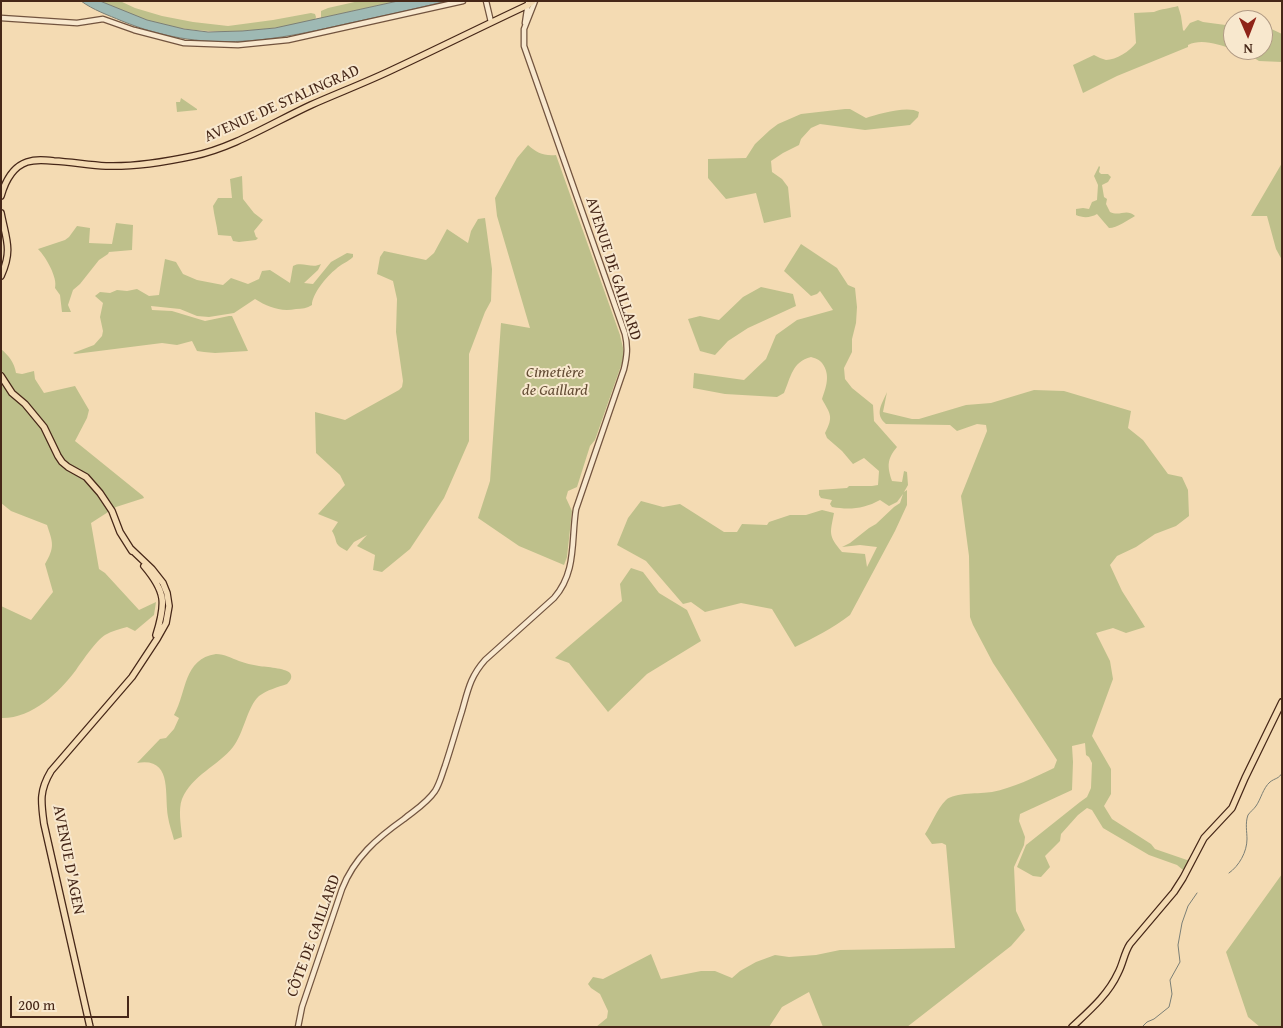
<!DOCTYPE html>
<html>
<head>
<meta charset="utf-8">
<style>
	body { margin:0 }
	#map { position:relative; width:1283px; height:1028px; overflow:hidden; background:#f4dbb3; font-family:"Gentium Book Plus",serif }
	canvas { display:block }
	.frame { position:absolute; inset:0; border:2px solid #462718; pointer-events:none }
	.north { position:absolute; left:1223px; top:10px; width:50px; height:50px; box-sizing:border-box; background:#f8e8ce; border:1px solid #b19b85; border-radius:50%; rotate:179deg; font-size:14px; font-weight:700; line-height:20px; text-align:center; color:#462718 }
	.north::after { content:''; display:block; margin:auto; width:18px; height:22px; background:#8f2418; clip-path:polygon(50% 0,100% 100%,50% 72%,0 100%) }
	.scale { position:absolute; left:10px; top:996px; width:119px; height:22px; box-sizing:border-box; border:2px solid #462718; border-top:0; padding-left:6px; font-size:15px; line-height:18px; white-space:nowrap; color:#462718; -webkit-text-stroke:4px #f8e8ce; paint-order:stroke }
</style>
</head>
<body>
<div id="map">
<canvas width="1283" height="1028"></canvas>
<div class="frame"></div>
<div class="north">N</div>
<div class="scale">200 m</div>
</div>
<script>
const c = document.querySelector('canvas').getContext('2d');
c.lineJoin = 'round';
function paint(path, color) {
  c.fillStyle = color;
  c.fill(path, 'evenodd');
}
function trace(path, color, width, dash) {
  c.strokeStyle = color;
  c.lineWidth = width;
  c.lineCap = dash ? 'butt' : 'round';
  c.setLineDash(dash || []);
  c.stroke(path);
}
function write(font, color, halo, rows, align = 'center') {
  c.font = font + ' "Gentium Book Plus",serif';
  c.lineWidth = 4;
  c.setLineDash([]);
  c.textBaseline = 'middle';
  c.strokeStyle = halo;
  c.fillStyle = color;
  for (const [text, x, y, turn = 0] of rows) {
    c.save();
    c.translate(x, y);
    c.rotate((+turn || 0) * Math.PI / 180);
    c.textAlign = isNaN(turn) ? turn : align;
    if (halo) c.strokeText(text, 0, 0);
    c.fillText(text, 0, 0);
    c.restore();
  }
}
paint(new Path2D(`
	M100 1H120L135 8 162 16 193 22 228 26 273 20 311 13 315 14 316 17 315 20C301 23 287 27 273 28 231 34 187 33 146 20 131 15 115 7 100 1Z
	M359 1H398L321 18V11L328 8Z
	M1178 6 1181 16 1183 30 1184 31 1190 23 1198 20 1203 22 1233 26V49C1219 45 1202 38 1188 45V47L1117 76 1083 93 1073 65 1094 55C1098 57 1102 59 1106 60 1116 60 1130 51 1136 43L1134 13 1154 12C1160 9 1172 8 1178 6Z
	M1263 25 1282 34V62L1259 61 1246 53 1236 50H1263Z
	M181 98 197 109V110L177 112 176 102H180Z
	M845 109H850L866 118C878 114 908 105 919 112L918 117 910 125 865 130 820 124 811 128 801 139 799 145 783 153 771 161 772 172 782 179 788 187 791 217 764 223 756 193 726 199 708 178V159L746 158 755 144 770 130 778 124 801 114Z
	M528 145C537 153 543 156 556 155L620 335 624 352 623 360 595 440 590 446 577 487 568 491 566 498 572 511 567 557 564 565 519 546 478 518 490 481 501 323 530 328 497 216 495 198 517 158Z
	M1282 163V260L1276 249 1267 216H1251Z
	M1099 166 1100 167 1099 172 1101 174H1108L1111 177 1108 182 1102 185 1104 197 1107 199 1106 204 1110 212C1120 217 1126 208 1135 216 1128 220 1117 228 1109 228L1097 214C1090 218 1083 218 1076 215V209L1083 208 1089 209 1092 202 1097 200 1098 185 1094 176Z
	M242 176 243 199 254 213 263 220 254 231 256 237 258 238 256 240 239 242 233 241 231 236 218 235C217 225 214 216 213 206L218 198H232L230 179Z
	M485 218 492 269 491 301 485 312 469 354V441L444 498 410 549 382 572 373 570 375 555 357 546 367 535 354 542 347 551C332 543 339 543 332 531L338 522 318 514 345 485 340 475 316 453 315 412 345 420 399 390 402 387 403 381 396 332 397 299 393 281 377 274 380 257 384 251 426 260 434 253 447 229 468 243 471 231 478 219Z
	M116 223 133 225 132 250 109 252 108 254 99 260 80 284 73 290 68 305 71 312H62L60 295 55 288C58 278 46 257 38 249L65 240 69 237 77 226 90 228 89 243 112 244Z
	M801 244 837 268 848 285 855 288 857 307 856 323 852 339V352L844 368 845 379 852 388 873 405 874 421 897 447C887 459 887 466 892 481L902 482 904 471 907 472 908 485 904 492 907 490V505L895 531 850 615C833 628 814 638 795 647L772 609 741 603 705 612 691 602 683 604 646 561 617 545 628 518 641 501 663 507 680 504 724 532H737L742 524 767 525 769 522 790 515H806L822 510 834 513C830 534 828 535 842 552L865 554 867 567 877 547 860 545 842 547 850 543 869 528 876 524 894 507 900 503 903 494 897 502 889 506 880 500C864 509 849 510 832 507L830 504 832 500 821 498 819 495V490L847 488 849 486H872L878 485 879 471 864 458 853 464 842 451 827 438 825 433C834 416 830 414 822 399 826 387 831 375 822 363 820 360 815 358 811 357 792 362 791 377 784 393L777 397 725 394 693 388 694 373 744 380 766 359 776 335 797 320 833 310 820 291 817 294 811 296 784 271Z
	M347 253 353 254V257C348 262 341 264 336 269 327 276 312 294 312 305 307 308 302 309 296 309 280 312 268 307 255 299L234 313 209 317 197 316 180 309 151 306 152 310 172 311 205 321 229 316H232L248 351 215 353 204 352 197 351 192 341 177 345 162 343 75 354 73 353 94 345 102 336 103 331 100 317 103 303 95 296 100 292 110 293 117 290 127 291 137 289 149 296 159 295 165 259 176 262 183 274 197 280 223 285 231 278 248 284 259 279 262 271 270 270 290 283 293 266C302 261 312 269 321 264L318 270 304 283 313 284 331 262Z
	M761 287 793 294 796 306 748 328 728 341 715 355 700 351 688 319 700 316 719 320 743 297Z
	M1 349C9 356 14 362 16 373L22 374 34 371 35 379 44 393 75 386 89 410 87 418 75 441 143 496 144 498 116 507 91 523 99 569 105 573 139 610 156 602 154 615 135 631 127 627C120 629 112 631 105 635 96 641 83 660 76 670 59 693 31 719 1 718V606L31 620 53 592 45 564C55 547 53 543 47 525L11 511 1 503Z
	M1034 390 1064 391 1131 411 1128 428 1143 440 1168 474 1182 477 1188 490 1189 516 1176 526 1155 534 1136 547 1117 556 1110 565 1122 591 1145 627 1126 633 1113 628 1096 633 1110 661 1113 679 1092 736 1111 769V794L1104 806 1112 819 1151 844 1155 849 1187 860 1190 859 1183 870 1177 865 1149 855 1103 828 1092 810 1087 808 1078 815 1061 834 1060 841 1045 856 1050 867 1041 877 1033 876 1017 867 1026 845 1080 802 1087 797 1091 788 1092 763 1089 757 1086 755 1085 743 1072 746 1073 762 1072 790 1020 814 1019 821 1025 837 1024 845 1014 867 1016 911 1025 930 1011 946 907 1027H823L809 992 782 1007 769 1027H596L607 1018 608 1011 600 994 591 988 588 984 593 977 603 979 651 954 661 979 701 971H715L732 978 740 971 756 962 775 955 789 957 816 955 840 950 955 948 946 845 942 843 932 844 925 834C932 823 937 809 946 800 955 792 980 794 992 792 1013 788 1035 777 1054 768L1057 760 993 663 973 625 970 617 969 556 961 496 987 431 986 425 977 424 957 431 950 425 886 424C874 414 882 404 887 392L883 412 912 419H919L966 405 991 403Z
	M631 568 643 572 659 593 687 610 701 641 647 674 608 712 569 663 555 658 622 601 620 584Z
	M216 654C225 654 231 658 239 661 245 663 252 665 259 666 266 667 285 668 290 673 293 677 290 681 287 684 278 687 267 690 259 696 247 707 244 733 233 747 218 766 192 775 182 799 178 810 181 825 182 837L174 840C172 832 169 824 168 817 164 793 173 757 137 763L160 739 166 738 174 729 179 718 174 715C187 692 183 659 216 654Z
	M1282 874V1027H1260L1248 1017 1226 952Z`), '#bec08b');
const water = new Path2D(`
	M81 1H100L147 20 184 29 208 32 242 31 275 28 398 1H447C415 9 383 16 350 23 268 42 203 54 122 21 108 15 93 10 81 1Z`);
paint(water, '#9eb9b4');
trace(water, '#7b7f76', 1);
trace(new Path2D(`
	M1229 873C1239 866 1247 852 1247 839 1247 832 1245 823 1248 815 1250 812 1254 809 1256 806 1261 799 1263 788 1270 782 1275 778 1279 779 1282 773
	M1142 1027 1147 1022 1154 1019 1169 1007 1170 1003 1172 994 1170 980 1180 962 1178 945 1182 923 1188 906 1197 893`), '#7b7f76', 1);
const minor = new Path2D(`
	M486 1 491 22
	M1 18 77 23 103 19 134 30 184 43 238 45 288 40 463 1
	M525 23 528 3
	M298 1027 302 1007 342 889C354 858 377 838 404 819 415 810 427 803 435 791 440 783 442 774 445 766 451 748 456 730 462 711 468 690 470 677 485 660L554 598C577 572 571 540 576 509L624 369C627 356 628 347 625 334L524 46V29L535 1`);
const major = new Path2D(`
	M1 196C5 182 12 167 27 162 36 159 45 160 54 161 71 162 89 165 106 166 135 167 165 162 193 156 233 148 274 122 311 105 338 93 367 82 394 69 439 48 483 26 528 5L533 1
	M1 213C6 239 13 250 1 276
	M1 376 12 393 25 404 44 427 58 456 62 462 68 467 86 477 100 493 112 511 120 532 132 551
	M144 566C166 592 166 603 156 635
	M90 1027 44 824C41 802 39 791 51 771L132 677 157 639 166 623 169 606 167 593 163 583 152 569 131 549
	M1072 1027C1089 1011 1108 995 1118 973 1123 964 1124 953 1130 944L1174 892 1183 878 1204 838 1232 808 1245 778 1282 702`);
trace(minor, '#72543f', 7);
trace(major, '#462718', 8);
trace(minor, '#f8e8ce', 4.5);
trace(major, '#f4dbb3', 5.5);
write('16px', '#462718', '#f8e8ce', [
	["AVENUE DE STALINGRAD",282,104,-24],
	["AVENUE DE GAILLARD",613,269,72],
	["AVENUE D'AGEN",68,860,79],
	["CÔTE DE GAILLARD",314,936,-70]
]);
write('italic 16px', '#644d35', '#f8e8ce', [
	["Cimetière",555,373],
	["de Gaillard",555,391]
]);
</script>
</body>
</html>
